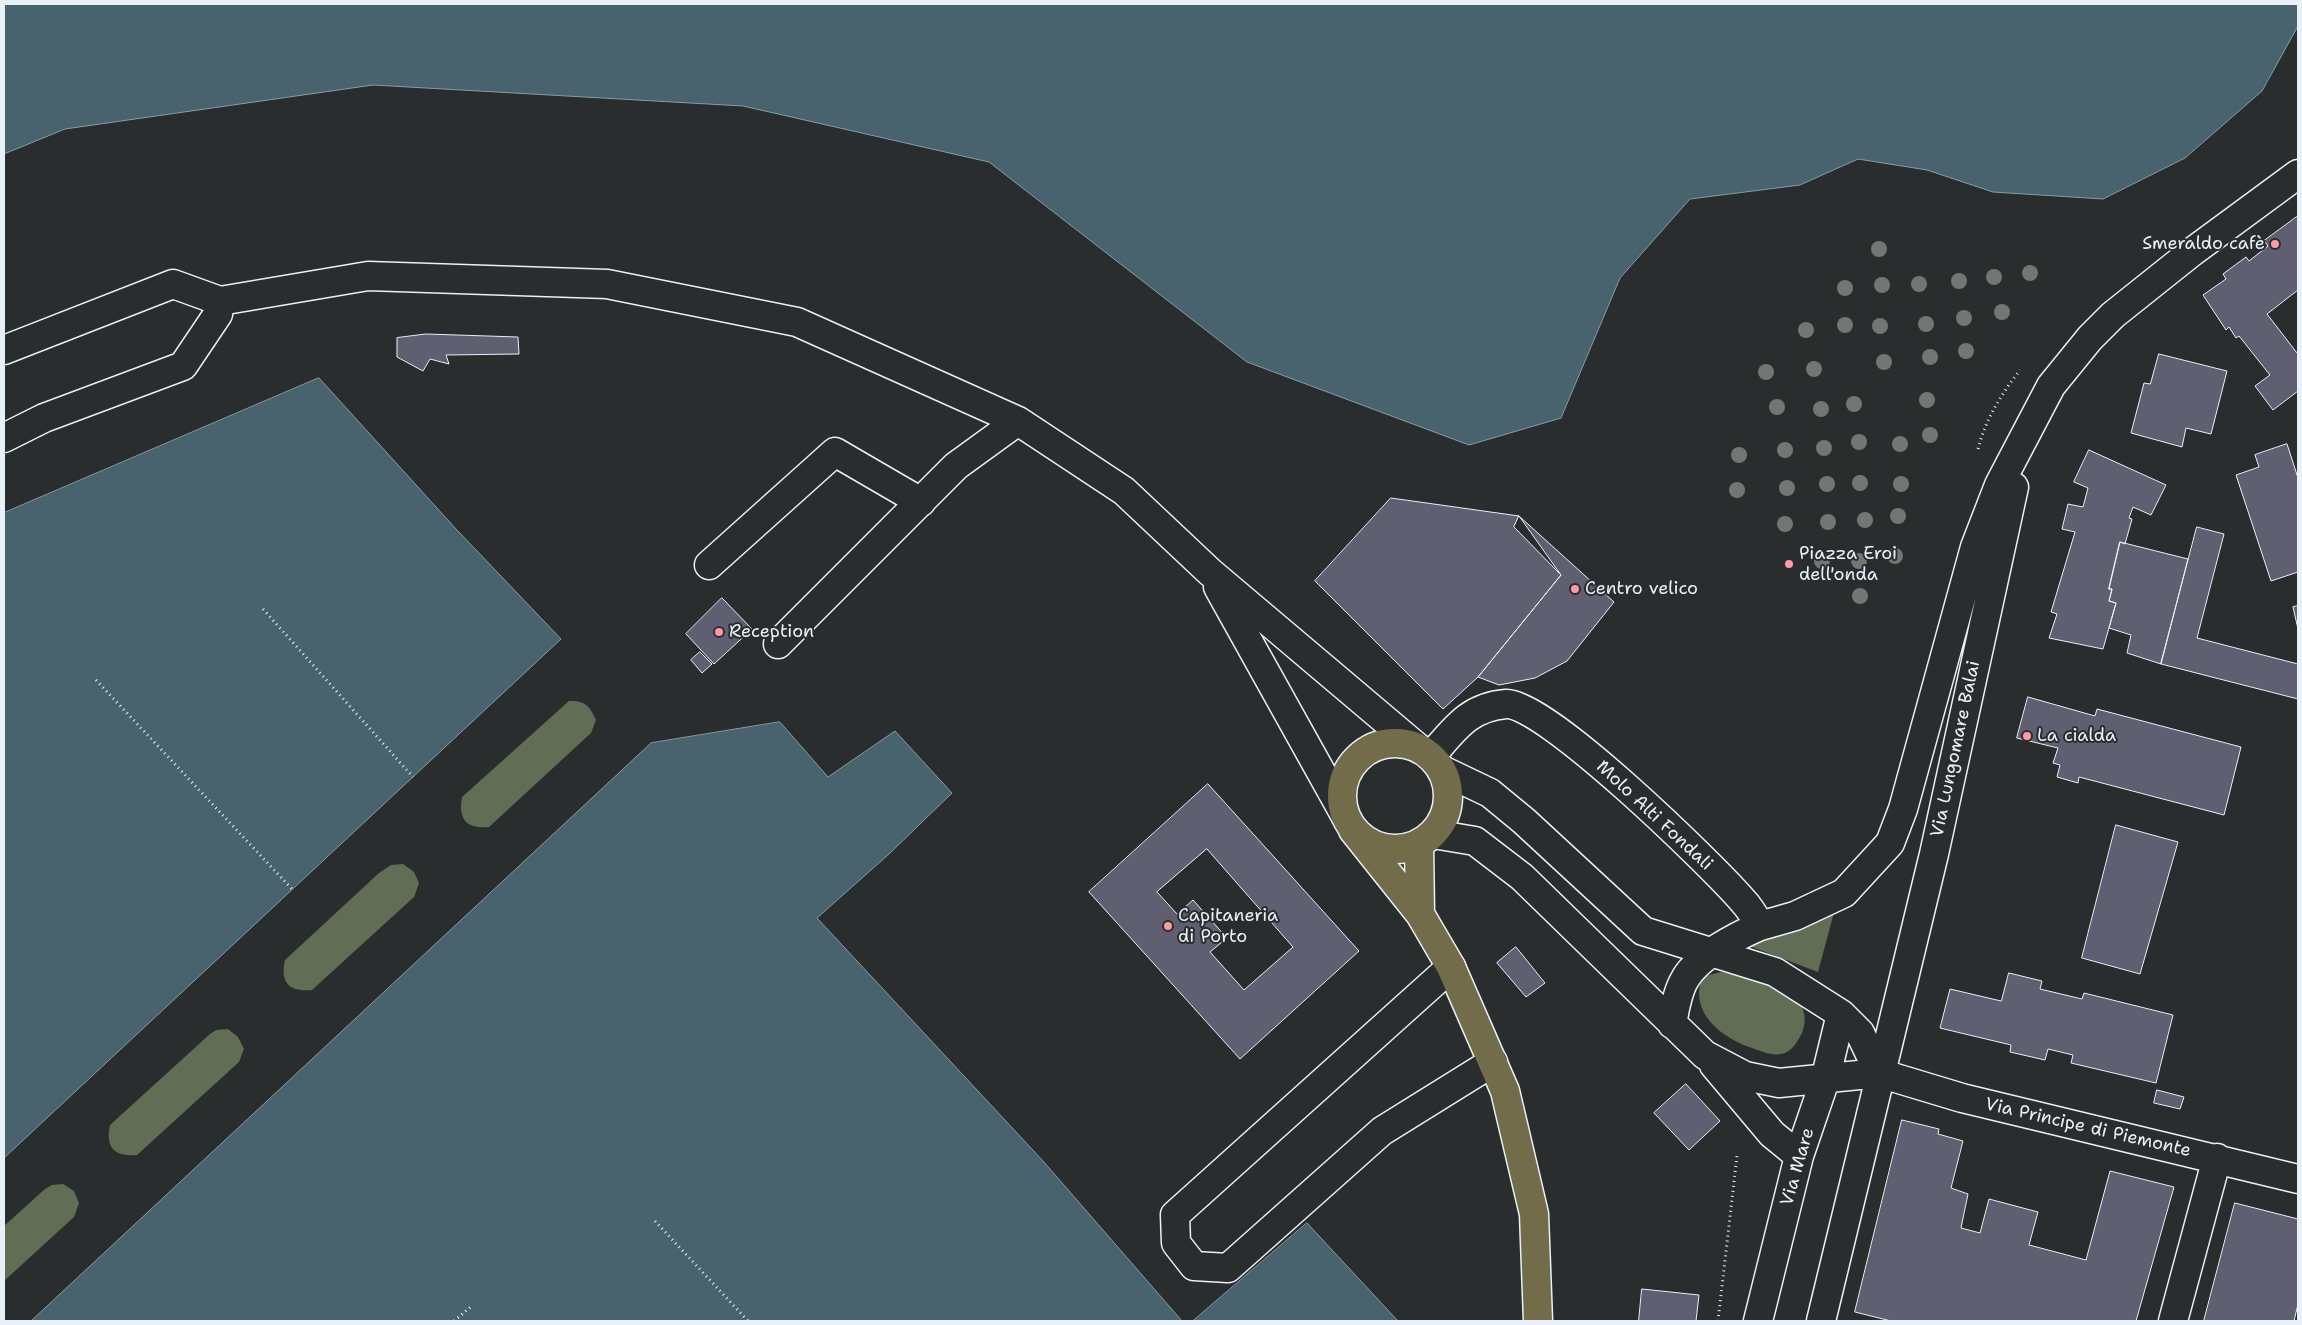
<!DOCTYPE html>
<html>
<head>
<meta charset="utf-8">
<style>
	body { margin:0 }
	#map { position:relative; width:2302px; height:1325px; overflow:hidden; background:#2a2d2e; font-family:"Shantell Sans",sans-serif }
	canvas { display:block }
	.frame { position:absolute; inset:0; border:5px solid #e8f1f8; pointer-events:none }
</style>
</head>
<body>
<div id="map">
<canvas width="2302" height="1325"></canvas>
<div class="frame"></div>
</div>
<script>
const c = document.querySelector('canvas').getContext('2d');
c.lineJoin = 'round';
function paint(path, color) {
  c.fillStyle = color;
  c.fill(path, 'evenodd');
}
function trace(path, color, width, dash) {
  c.strokeStyle = color;
  c.lineWidth = width;
  c.lineCap = dash ? 'butt' : 'round';
  c.setLineDash(dash || []);
  c.stroke(path);
}
function write(font, color, halo, rows, align = 'center') {
  c.font = font + ' "Shantell Sans",sans-serif';
  c.lineWidth = 4;
  c.setLineDash([]);
  c.textBaseline = 'middle';
  c.strokeStyle = halo;
  c.fillStyle = color;
  for (const [text, x, y, turn = 0] of rows) {
    c.save();
    c.translate(x, y);
    c.rotate((+turn || 0) * Math.PI / 180);
    c.textAlign = isNaN(turn) ? turn : align;
    if (halo) c.strokeText(text, 0, 0);
    c.fillText(text, 0, 0);
    c.restore();
  }
}
paint(new Path2D(`
	M569 701C585 700 590 706 596 720L591 733 489 827C467 829 458 820 462 797Z
	M403 864 414 872 419 883 414 897 312 990C289 992 280 983 285 960L379 873 391 865Z
	M1837 901 1818 972 1747 945Z
	M1721 972C1750 976 1820 989 1802 1033 1798 1040 1794 1049 1785 1053 1774 1057 1763 1052 1752 1048 1722 1038 1689 1013 1702 977Z
	M228 1029 238 1037 244 1049 239 1062 137 1155C115 1157 105 1148 110 1125L210 1034 216 1030Z
	M63 1184 74 1191 79 1203 74 1217 4 1281V1226L45 1189 52 1185Z`), '#616d54');
const water = new Path2D(`
	M4 4H2298V26L2262 91 2185 158 2103 199 1993 192 1927 170 1858 159 1800 185 1690 199 1620 278 1561 418 1469 445 1247 362 989 162 743 106 373 85 65 129 4 154Z
	M319 378 456 529 561 639 4 1158V513Z
	M780 722 828 777 895 731 952 793 889 854 817 918 1043 1161 1182 1321H31L651 743Z
	M1307 1223 1398 1321H1193Z`);
paint(water, '#48636d');
trace(water, '#889ca5', 1);
const building = new Path2D(`
	M2298 216V290L2267 314 2297 353 2298 352V391L2273 410 2255 386 2270 375 2239 336 2236 338 2229 327 2226 330 2203 295 2226 279 2223 274 2246 257 2249 261 2268 246 2264 241Z
	M426 334 518 337 519 354 446 355 449 364 430 359 423 371 397 357V338Z
	M2159 354 2227 371 2211 434 2186 428 2182 447 2131 433 2144 383 2150 384Z
	M2287 444 2298 478V572L2271 581 2236 475 2259 467 2255 455Z
	M2089 450 2166 485 2151 515 2133 507 2129 518 2132 519 2125 544 2120 542 2109 589H2112L2109 601 2116 603 2103 649 2049 638 2057 614 2051 612 2075 532 2062 529 2068 504 2083 507 2088 488 2074 482Z
	M1391 498 1519 516 1561 575 1478 677 1443 709 1315 581Z
	M1519 516 1614 602 1567 661 1535 678 1499 685 1478 677 1561 575 1514 527Z
	M2197 527 2224 534 2197 638 2298 664V699L2161 664Z
	M2120 542 2188 559 2161 664 2127 653 2131 635 2109 628 2116 603 2109 601 2112 589H2109Z
	M722 598 752 629 714 664 686 634Z
	M2298 606V629L2293 607Z
	M700 652 712 664 702 673 691 660Z
	M2028 697 2095 716 2097 709 2241 747 2224 815 2079 777 2078 783 2057 777 2060 765 2053 763 2058 748 2017 738Z
	M1208 784 1359 951 1240 1059 1089 892ZM1207 849 1293 947 1244 990 1210 952 1227 938 1193 900 1177 914 1157 892Z
	M2116 825 2178 842 2140 974 2082 958Z
	M1516 947 1545 983 1526 997 1497 963Z
	M2009 973 2042 981 2040 989 2082 999 2084 993 2173 1015 2156 1083 2071 1063 2073 1055 2048 1049 2045 1060 2010 1052 2011 1045 1940 1028 1950 989 2001 1001Z
	M1686 1084 1720 1121 1689 1150 1654 1113Z
	M2157 1090 2184 1097 2180 1109 2154 1103Z
	M1902 1120 1939 1129 1938 1134 1963 1141 1951 1188 1968 1194 1961 1228 1980 1233 1989 1199 2038 1212 2029 1245 2086 1260 2110 1171 2174 1187 2136 1321H1891L1855 1312Z
	M2235 1203 2298 1219V1304L2294 1321H2204Z
	M1642 1289 1699 1295 1696 1321H1639Z`);
paint(building, '#5f5f71');
trace(building, '#e8f1f8', 1);
const minor = new Path2D(`
	M4 350 173 284 220 301 368 276 607 284 797 322 1018 421 1124 491 1210 572 1417 747
	M4 438 44 418 183 366 218 314 220 301
	M709 565 835 452 921 502
	M1218 587 1345 815
	M778 644 956 466 1018 421
	M1431 756C1454 730 1468 707 1506 704 1544 701 1713 866 1743 901 1750 908 1755 917 1760 926L1795 916 1844 893 1890 843 1903 809 1975 547 1999 485 2051 386 2090 338 2113 315 2192 252 2298 174
	M1442 770 1490 793 1524 821 1643 931 1775 972 1841 1014 1860 1033 1879 1073
	M1433 834 1475 841 1522 877 1705 1055 1745 1076 1779 1083 1879 1073 1962 1098 2298 1179
	M1451 967 1175 1215 1176 1243 1194 1266 1228 1268 1382 1131 1493 1062
	M1672 1024C1675 1009 1677 992 1685 979 1698 956 1737 936 1760 926
	M1714 1065 1772 1134 1799 1156
	M1758 1321 1799 1156 1825 1080 1841 1014
	M1821 1321 1934 854 2014 487
	M2173 1321 2217 1158`);
const major = new Path2D(`
	M1342 796a53 53 0 1 1 106 0a53 53 0 1 1-106 0Z
	M1353 830 1420 914 1451 967 1505 1091 1534 1214 1538 1321
	M1419 844 1420 914`);
trace(minor, '#e8f1f8', 31);
trace(major, '#e8f1f8', 31);
trace(new Path2D(`
	M1978 449C1986 418 2001 395 2020 370
	M263 609 413 777
	M96 680 292 889
	M655 1221 748 1321
	M454 1321 473 1305
	M1718 1321 1737 1156`), '#e8f1f8', 3, [1, 4]);
trace(minor, '#2a2d2e', 28);
trace(major, '#736c4b', 28);
c.fillStyle = '#717874';
for (const [x, y] of [
	[1879,249],
	[2030,273],
	[1994,277],
	[1959,281],
	[1919,284],
	[1882,285],
	[1845,288],
	[2002,312],
	[1964,318],
	[1926,324],
	[1845,325],
	[1880,326],
	[1806,330],
	[1966,351],
	[1930,357],
	[1884,362],
	[1814,369],
	[1766,372],
	[1927,400],
	[1854,404],
	[1777,407],
	[1821,409],
	[1930,435],
	[1859,442],
	[1900,444],
	[1824,448],
	[1785,450],
	[1739,455],
	[1860,483],
	[1827,484],
	[1901,484],
	[1787,488],
	[1737,490],
	[1898,516],
	[1865,520],
	[1828,522],
	[1785,524],
	[1895,556],
	[1822,561],
	[1859,561],
	[1860,596]
]) {
  c.beginPath();
  c.arc(x, y, 8, 0, 2 * Math.PI);
  c.fill();
}
for (const [x, y, r, color] of [
	[2275,244,5,"#ff9aa2"],
	[1789,564,5,"#ff9aa2"],
	[1575,589,5,"#ff9aa2"],
	[719,632,5,"#ff9aa2"],
	[2027,736,5,"#ff9aa2"],
	[1168,926,5,"#ff9aa2"]
]) {
  const dot = new Path2D();
  dot.arc(x, y, r, 0, 2 * Math.PI);
  c.fillStyle = color;
  c.fill(dot);
  trace(dot, '#2a2d2e', 2);
}
write('18px', '#e8f1f8', '#2a2d2e', [
	["Smeraldo cafè",2265,244,"right"],
	["Piazza Eroi",1799,554],
	["dell'onda",1799,575],
	["Centro velico",1585,589],
	["Reception",729,632],
	["La cialda",2037,736],
	["Capitaneria",1178,916],
	["di Porto",1178,937]
], 'left');
write('18px', '#e8f1f8', '#2a2d2e', [
	["Via Lungomare Balai",1956,749,-78],
	["Molo Alti Fondali",1654,816,43],
	["Via Principe di Piemonte",2088,1128,13],
	["Via Mare",1798,1167,-74]
]);
</script>
</body>
</html>
